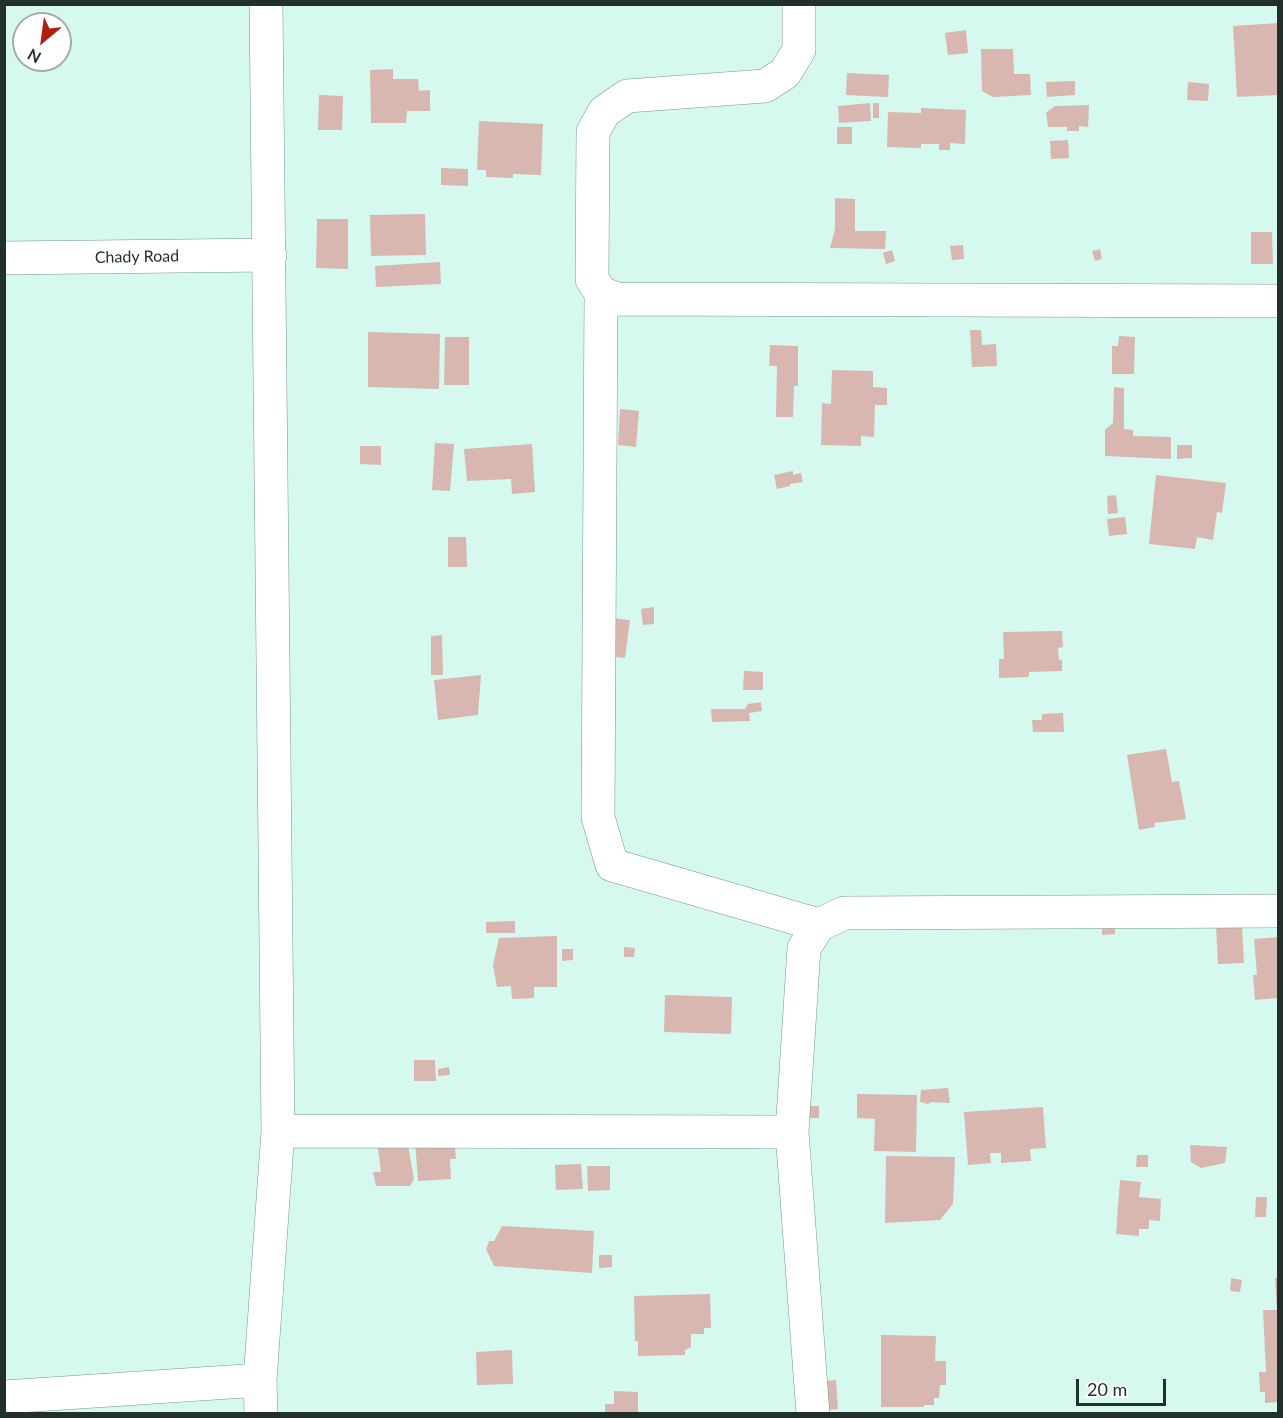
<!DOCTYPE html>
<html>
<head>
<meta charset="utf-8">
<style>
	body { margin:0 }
	#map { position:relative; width:1283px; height:1418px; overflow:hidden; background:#d5f9ee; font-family:Lato,sans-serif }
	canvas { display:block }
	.frame { position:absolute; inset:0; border:6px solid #22302c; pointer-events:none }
	.north { position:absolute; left:12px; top:12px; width:60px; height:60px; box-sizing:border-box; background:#fff; border:2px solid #a7acab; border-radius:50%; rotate:209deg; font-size:16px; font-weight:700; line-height:24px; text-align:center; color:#22302c }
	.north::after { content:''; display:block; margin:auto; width:21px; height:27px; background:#af2013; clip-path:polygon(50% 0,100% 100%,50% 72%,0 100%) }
	.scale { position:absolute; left:1076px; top:1379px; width:90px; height:27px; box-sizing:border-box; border:3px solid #22302c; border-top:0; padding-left:8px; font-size:18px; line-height:21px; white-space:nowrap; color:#22302c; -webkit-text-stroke:4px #fff; paint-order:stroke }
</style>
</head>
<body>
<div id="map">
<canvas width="1283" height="1418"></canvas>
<div class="frame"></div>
<div class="north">N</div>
<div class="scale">20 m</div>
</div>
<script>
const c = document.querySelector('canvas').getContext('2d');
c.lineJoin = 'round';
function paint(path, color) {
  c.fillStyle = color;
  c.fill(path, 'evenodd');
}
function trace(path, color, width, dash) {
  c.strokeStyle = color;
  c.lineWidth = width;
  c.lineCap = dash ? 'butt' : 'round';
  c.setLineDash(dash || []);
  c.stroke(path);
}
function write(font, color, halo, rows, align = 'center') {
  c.font = font + ' Lato,sans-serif';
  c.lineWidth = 4.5;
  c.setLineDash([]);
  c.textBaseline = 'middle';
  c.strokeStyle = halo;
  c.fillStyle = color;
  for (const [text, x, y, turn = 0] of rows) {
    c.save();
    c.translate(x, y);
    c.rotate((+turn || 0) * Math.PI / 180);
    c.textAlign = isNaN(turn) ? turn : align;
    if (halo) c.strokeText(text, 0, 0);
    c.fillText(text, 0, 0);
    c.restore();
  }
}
paint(new Path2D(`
	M1278 23V95L1237 97 1233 26Z
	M966 30 968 53 948 55 945 33Z
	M981 49H1013L1014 74H1030L1031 95 993 97 982 91Z
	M393 69V79H418L419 91 430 90V111H407L406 123H371L370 70Z
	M847 73 889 75 888 97 846 95Z
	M1075 81V95L1047 97 1046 82Z
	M1188 82 1209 84 1208 101 1187 100Z
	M319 95 343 96 342 130H318Z
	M870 103 871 121 839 123 838 106Z
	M873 103H879V118H873Z
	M1089 105 1088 127 1079 126V131H1067V127H1048L1046 113 1055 106Z
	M921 108 966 110 965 144 950 143V150H939V144H921V148L887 147 888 112 921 113Z
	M479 121 543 124 541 175 513 174V178L486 177V170H477Z
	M837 127H852V144H837Z
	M1068 140 1069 158 1051 159 1050 141Z
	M441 168 468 169V186L441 185Z
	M835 198 855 199V231H886L885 249 830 248 835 229Z
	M425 214 426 255 371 256 370 215Z
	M317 219H348V269L316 268Z
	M1251 232H1272L1273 264H1251Z
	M963 245 964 259 952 260 950 246Z
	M1100 249 1102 259 1095 261 1092 251Z
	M892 250 895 261 886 264 883 253Z
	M440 262 441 284 376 287 375 266Z
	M970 330H981L982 345 996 344 997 366 972 367Z
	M368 332 440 334 439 389 368 387Z
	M1119 336 1135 337 1134 374H1112V346H1118Z
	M445 337H469V385H444Z
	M770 345 798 346V386H794L793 417H776L777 366H769Z
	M832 370 873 371V387L887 388V405H875L874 437 861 436V446L821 445 822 403 831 404Z
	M1114 387 1124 388V429L1133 430V436L1171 437V459L1105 456V430L1113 423Z
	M620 409 639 411 636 447 618 445Z
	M435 443 454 444 450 491 432 490Z
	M532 444 535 492 512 494 511 479 467 481 464 449Z
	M1177 445H1192V458L1177 459Z
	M360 446H381V465L360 464Z
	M793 471V475L801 473 803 482 790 484V486L777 489 774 475Z
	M1156 475 1226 483 1222 513 1217 512 1213 540 1197 537 1195 549 1149 544Z
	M1116 495 1118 513 1108 514 1107 496Z
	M1125 517 1127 534 1109 536 1107 519Z
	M448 537H466L467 567H448Z
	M654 607V624L643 625 641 609Z
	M610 618 630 620 625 658 605 656Z
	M1062 631 1063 647 1058 648 1059 660H1062V671L1029 672V677L999 678V659H1004L1003 632Z
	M442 635 443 675H431V636Z
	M744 671 763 672V690H743Z
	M481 675 478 715 438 720 434 680Z
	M761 702 762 711 749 713 750 721 712 722 711 709H745L748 704Z
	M1063 713 1064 732H1033L1032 720H1042V714Z
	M1166 749 1172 782 1179 781 1186 819 1154 823 1155 827 1139 830 1127 755Z
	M515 921V933H486V922Z
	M1242 925 1244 963 1218 964 1216 926Z
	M1102 926H1115V934L1102 935Z
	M557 936V987H534V998L512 999 511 986 497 987 493 965 499 938Z
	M1278 937V998L1255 1000 1253 975H1257L1254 939Z
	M624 947 635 948 634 957H624Z
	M562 949H573V960L562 961Z
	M665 995 732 997 731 1034 664 1032Z
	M414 1060H435L436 1081H414Z
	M449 1067 450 1075 438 1076V1069Z
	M948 1088 950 1103 931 1102 928 1104 920 1102 921 1090Z
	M857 1094 917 1095 916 1152 874 1151 875 1119 857 1118Z
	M805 1106H819V1118H805Z
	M1043 1107 1046 1148 1030 1149 1031 1161 1001 1163V1153H990L991 1163 968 1165 964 1112Z
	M454 1137 456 1159H450L451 1179 418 1181 415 1140Z
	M407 1140 414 1179 410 1186H376L373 1172H381L377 1142Z
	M1190 1145 1227 1147 1225 1163 1201 1168 1191 1162Z
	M1137 1155H1148V1167H1136Z
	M886 1156 955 1157 953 1204 940 1220 885 1223Z
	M581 1164 583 1189 556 1190 555 1165Z
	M587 1166H610V1190L588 1191Z
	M1120 1180 1141 1182 1139 1197 1161 1199 1160 1221 1149 1220V1229H1139V1236L1116 1234Z
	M1256 1197H1267L1266 1217H1255Z
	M502 1226 594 1231 592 1273 494 1266 486 1249 489 1241H494Z
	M599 1255H612V1267L599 1268Z
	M1231 1278 1242 1280 1240 1292 1230 1291Z
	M1275 1278H1278V1402L1265 1403V1392H1260L1259 1372H1266L1263 1310H1277Z
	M710 1294 711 1328H704V1334H691V1347L685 1350V1355L638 1356V1341H635L634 1296Z
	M881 1335 936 1336 935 1361H946V1385H940L939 1398H934V1405H924V1407H881Z
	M512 1350 513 1384 477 1385 476 1352Z
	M836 1380 838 1409 817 1411 815 1382Z
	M614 1391 638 1392V1414L605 1412V1404H614Z`), '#d9b7b1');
const street = new Path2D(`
	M799 4V50L785 73 765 86 627 96 604 112 593 132 592 279 601 293 617 299 1278 301
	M4 258 270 255
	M601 293 598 817 612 865 819 925
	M278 1131 792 1132 813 1414
	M792 1132 804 948 819 925 844 913 1278 911
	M4 1397 260 1380
	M261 1414 260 1380 278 1131 266 4`);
trace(street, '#76978e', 34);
trace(street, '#fff', 33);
write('16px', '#22302c', '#fff', [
	["Chady Road",137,257,-1]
]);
</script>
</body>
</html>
